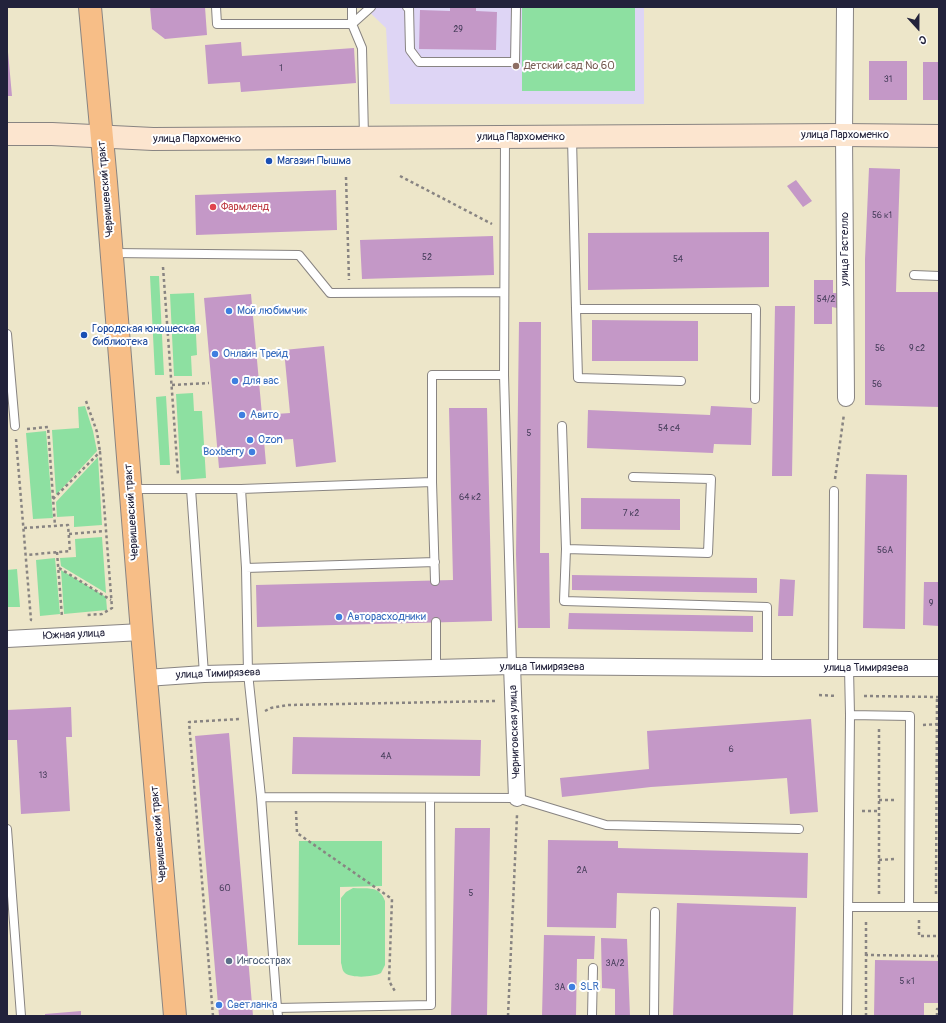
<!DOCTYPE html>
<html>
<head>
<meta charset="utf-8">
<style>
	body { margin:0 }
	#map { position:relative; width:946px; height:1023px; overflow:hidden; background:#ede6c9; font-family:Pangolin,sans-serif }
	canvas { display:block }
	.frame { position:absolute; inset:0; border:8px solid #22223b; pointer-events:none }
	.north { position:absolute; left:898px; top:8px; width:40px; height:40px; -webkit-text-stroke:3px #fff; paint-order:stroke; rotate:159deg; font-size:11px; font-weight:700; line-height:16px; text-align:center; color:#22223b }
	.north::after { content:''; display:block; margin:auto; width:14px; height:18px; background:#22223b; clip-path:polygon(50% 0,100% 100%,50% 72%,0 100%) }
</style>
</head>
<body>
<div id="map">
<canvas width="946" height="1023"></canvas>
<div class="frame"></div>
<div class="north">С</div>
</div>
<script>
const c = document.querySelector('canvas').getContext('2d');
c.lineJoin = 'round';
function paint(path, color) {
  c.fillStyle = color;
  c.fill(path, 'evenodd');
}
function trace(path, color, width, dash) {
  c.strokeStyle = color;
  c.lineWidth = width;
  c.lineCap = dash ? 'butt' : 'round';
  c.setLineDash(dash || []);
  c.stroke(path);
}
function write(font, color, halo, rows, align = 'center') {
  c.font = font + ' Pangolin,sans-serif';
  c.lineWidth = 4;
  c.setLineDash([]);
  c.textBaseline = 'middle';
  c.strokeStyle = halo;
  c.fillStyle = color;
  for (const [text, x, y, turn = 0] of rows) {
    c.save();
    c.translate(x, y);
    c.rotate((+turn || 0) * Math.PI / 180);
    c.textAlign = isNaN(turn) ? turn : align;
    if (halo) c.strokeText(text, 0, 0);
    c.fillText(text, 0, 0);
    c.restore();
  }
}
paint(new Path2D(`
	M364 7H644V104H390L386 28Z`), '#ded5f5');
paint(new Path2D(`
	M522 7H635V91H522Z
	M150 276H159L164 375H155Z
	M194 293 197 355 191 356 192 376H174L170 294Z
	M193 393 194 411H202L206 478 181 480 176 394Z
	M166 396 170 465H160L156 397Z
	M85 406 93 431 97 451 56 495 52 430 79 428 78 407Z
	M46 431 53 518 33 519 26 433Z
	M98 457 102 525 74 527V516L57 517 56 502Z
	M102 537 106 593 61 566 60 558 76 557 75 539Z
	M55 558 60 614 40 616 36 560Z
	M17 569 20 607H8L7 570Z
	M61 570 106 597 107 610 64 614Z
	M299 841H382V886L340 887V945H298Z
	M353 888C368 889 379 885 385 901V965L381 973C374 977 350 979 344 972 342 970 342 965 341 963V898L346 892Z`), '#8de0a1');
paint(new Path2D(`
	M150 7H205L207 35 165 39 152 29Z
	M450 7H476V11L497 12 496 50 419 49 420 10 450 11Z
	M241 42 242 56 354 48 356 83 241 92 240 82 208 84 205 45Z
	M7 52H8L12 96H7Z
	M869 61H907V100H869Z
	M923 62H939V100H923Z
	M869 168 900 169 896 292H939V407L865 405V259Z
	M796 180 812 201 803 207 787 186Z
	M336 190 337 230 196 235 195 195Z
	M769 232V287L588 290V233Z
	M493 236 494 275 362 279 360 240Z
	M814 280H833V293H837V308L832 307V324H814Z
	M251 294 262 415 290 413 284 350 324 346 336 462 296 467 293 439 264 441 266 464 219 468 204 298Z
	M775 306H795L792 476H772Z
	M592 320 698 321V361H592Z
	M519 322H541L540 553H549L550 628H518L516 554Z
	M711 406 752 408 751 445 714 444 713 453 587 448 588 410 710 415Z
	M449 408H487L492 621 257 627 256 585 453 580Z
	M866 474 907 475 905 629 863 628Z
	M581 498 680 499V530L581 529Z
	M572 575 757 578V593L572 590Z
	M780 579 795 580 793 616H778Z
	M924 582H939V626L923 625Z
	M569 613 753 616V632L568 629Z
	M71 707 72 737H66L70 811 21 814 17 740H7V710Z
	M811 719 818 812 790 814 787 778 651 787 562 797 560 778 649 769 647 731Z
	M229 733 253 1016H219L195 736Z
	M293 737 481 740 480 776 292 774Z
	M455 828H490L487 1016H451Z
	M548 840 618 841V848L808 853 807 898 617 893 616 928 547 927Z
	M677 903 796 907 793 1016H673Z
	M544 935 595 936 594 959H577L576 1016H542Z
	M601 938 627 939 630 1016H615V989L602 988Z
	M875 960 939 961V1003H924V1016H874Z
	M81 1011V1016H45V1014Z`), '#c498c7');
const lane = new Path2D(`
	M216 7 217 24H352L371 7
	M352 7V24L362 48 364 137
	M407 7H409L410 50 419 62H515L516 7
	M505 137 504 375 512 666
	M572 138 576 309H756L755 399
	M113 253 299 255 330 293 504 292
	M914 275 939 276
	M576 309 578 378 681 381
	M7 334 15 426
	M562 426 566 549
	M633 477 711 479 708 553 566 549 564 601 767 607V668
	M131 489H241L246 568 248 673 261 797 517 798 606 825 799 829
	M191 489 204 674
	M241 489 432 482
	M246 568 435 562
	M435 581 432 482V375H504
	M436 622V668
	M833 667 834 491
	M850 715 910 716 909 907
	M261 797 277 1008 431 1005 430 799
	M7 829 21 1016
	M848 907H939
	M277 1008 278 1016
	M592 1016 593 968
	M654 1016 655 912
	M847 1016 850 715 849 668`);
const street = new Path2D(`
	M845 7 844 135 846 398
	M7 639 142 632
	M512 666 517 798
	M146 678 204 674 512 666 767 668H939`);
const secondary = new Path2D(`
	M7 134H52L153 139 844 135 939 136`);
const primary = new Path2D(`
	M90 7 106 182 142 632 175 1016`);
trace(lane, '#888482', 10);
trace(street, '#888482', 18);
trace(secondary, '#888482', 24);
trace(primary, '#888482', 24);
trace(new Path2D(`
	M400 176 492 224
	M346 177 349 280
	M163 267 178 475
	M172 385 209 383
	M86 401 97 432 100 452
	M27 429 48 427 55 526
	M16 439 31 620H32
	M835 479 844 414
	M53 499 100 452 112 608 102 614 87 615
	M24 528 68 525 70 551 26 555
	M69 534 106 531
	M57 552 62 617
	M59 568 111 600
	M819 695 837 696
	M864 696 939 697
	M265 711 271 708 288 705 497 701
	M923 725 939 724
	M879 800H897
	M296 811 297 833 392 899 389 981 396 993
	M862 811H879
	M879 860 895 859
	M879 894V729
	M936 894 937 697
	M919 920V936H939
	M866 955V920
	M213 1016 189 722 240 719
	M508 1016 517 815
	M866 1016V955L939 956
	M937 1016V1009H939`), '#888482', 2.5, [3, 3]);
trace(lane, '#fff', 8);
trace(street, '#fff', 16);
trace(secondary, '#fce5cf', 22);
trace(primary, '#f7be87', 22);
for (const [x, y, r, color] of [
	[516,66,4,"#8d6e63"],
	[269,161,4,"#1a4fb4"],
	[213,207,4,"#e0444e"],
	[229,311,4,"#3f7fe0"],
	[84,335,4,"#1a4fb4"],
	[215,354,4,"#3f7fe0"],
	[235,381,4,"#3f7fe0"],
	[242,415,4,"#3f7fe0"],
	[250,440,4,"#3f7fe0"],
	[252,452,4,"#3f7fe0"],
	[339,617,4,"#3f7fe0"],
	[229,961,4,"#5c6f8a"],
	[572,987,4,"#3f7fe0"],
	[219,1005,4,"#3f7fe0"]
]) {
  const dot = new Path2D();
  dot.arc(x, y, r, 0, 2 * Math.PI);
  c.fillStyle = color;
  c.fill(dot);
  trace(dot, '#fff', 1.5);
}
write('9px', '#4a405e', null, [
	["29",458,30],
	["1",281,69],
	["31",888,80],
	["56 к1",882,216],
	["52",427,258],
	["54",678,260],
	["54/2",826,300],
	["56",880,349],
	["9 с2",917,349],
	["56",877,385],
	["54 с4",669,429],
	["5",529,434],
	["64 к2",470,498],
	["7 к2",631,514],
	["56А",885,551],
	["9",931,604],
	["6",731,750],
	["4А",386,757],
	["13",43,776],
	["2А",582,871],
	["60",225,889],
	["5",471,894],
	["3А/2",615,964],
	["5 к1",907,982],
	["3А",560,988]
]);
write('11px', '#785e54', '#fff', [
	["Детский сад № 60",524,66]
], 'left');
write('11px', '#22223b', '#fff', [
	["улица Пархоменко",845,135],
	["улица Пархоменко",521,137],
	["улица Пархоменко",197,139],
	["Червишевский тракт",106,189,-95],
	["улица Гастелло",845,249,-90],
	["Червишевский тракт",132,512,-94],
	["Южная улица",74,635,-3],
	["улица Тимирязева",542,667],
	["улица Тимирязева",866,668],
	["улица Тимирязева",218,674,-2],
	["Черниговская улица",515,732,-92],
	["Червишевский тракт",159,834,-95]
]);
write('11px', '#164399', '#fff', [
	["Магазин Пышма",277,161],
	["Городская юношеская",92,329],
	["библиотека",92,342]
], 'left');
write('11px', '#be3a42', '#fff', [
	["Фармленд",221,207]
], 'left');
write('11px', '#366cbe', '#fff', [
	["Мой любимчик",237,311],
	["Онлайн Трейд",223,354],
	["Для вас",243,381],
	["Авито",250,415],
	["Ozon",258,440],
	["Boxberry",244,452,"right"],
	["Авторасходники",347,617],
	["SLR",580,987],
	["Светланка",227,1005]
], 'left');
write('11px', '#4e5e75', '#fff', [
	["Ингосстрах",237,961]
], 'left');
</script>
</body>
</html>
